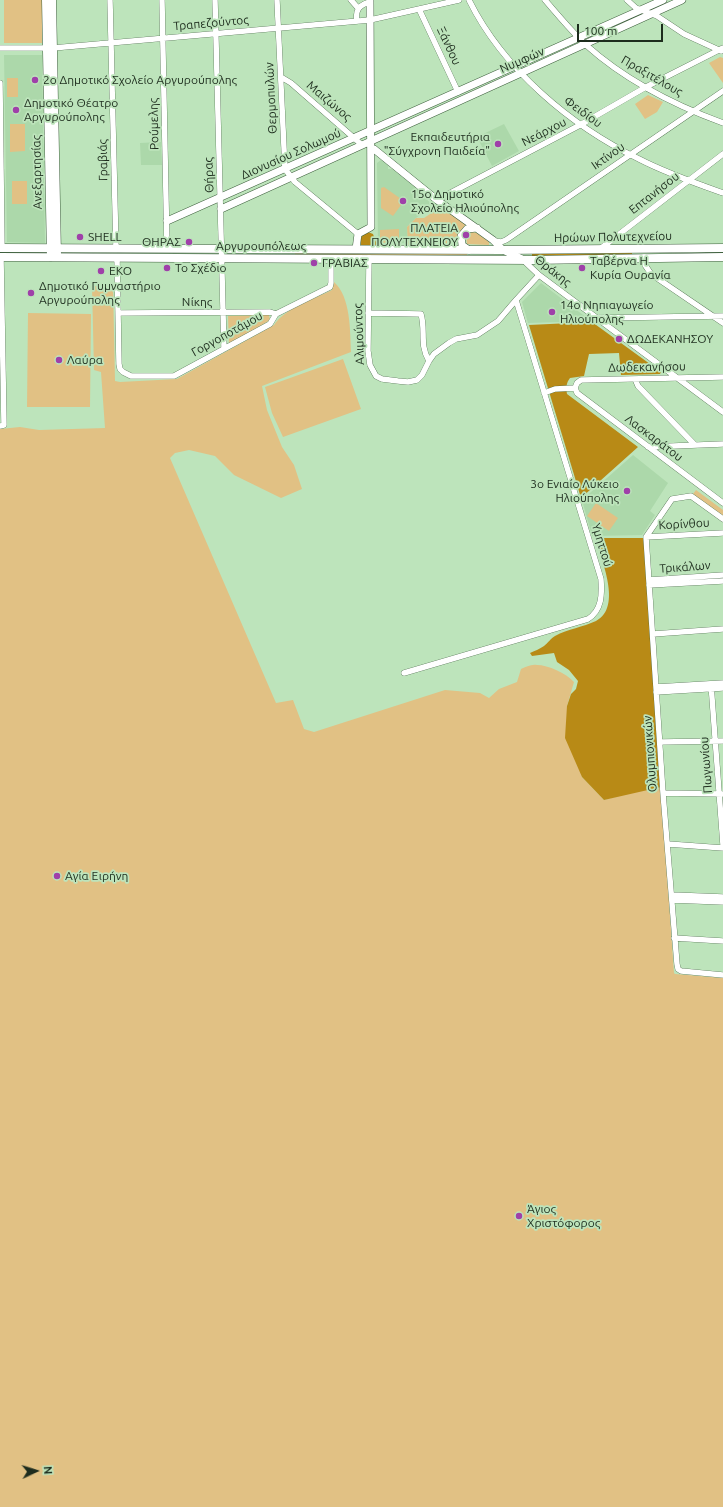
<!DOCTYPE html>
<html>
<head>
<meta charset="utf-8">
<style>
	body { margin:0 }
	#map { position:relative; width:723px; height:1507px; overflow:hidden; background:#bde4bb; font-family:Ubuntu,sans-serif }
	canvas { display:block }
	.north { position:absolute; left:16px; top:1451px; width:40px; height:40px; -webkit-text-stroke:3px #bde4bb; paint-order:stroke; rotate:86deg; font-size:11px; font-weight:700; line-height:16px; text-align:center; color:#1d2c1d }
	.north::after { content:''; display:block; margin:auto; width:14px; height:18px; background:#1d2c1d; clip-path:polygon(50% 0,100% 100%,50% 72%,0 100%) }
	.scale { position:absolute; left:577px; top:24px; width:86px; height:18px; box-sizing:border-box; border:2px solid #1d2c1d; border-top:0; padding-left:5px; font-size:12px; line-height:14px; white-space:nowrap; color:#1d2c1d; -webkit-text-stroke:3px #bde4bb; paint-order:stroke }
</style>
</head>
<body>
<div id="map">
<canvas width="723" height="1507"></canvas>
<div class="north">N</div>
<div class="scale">100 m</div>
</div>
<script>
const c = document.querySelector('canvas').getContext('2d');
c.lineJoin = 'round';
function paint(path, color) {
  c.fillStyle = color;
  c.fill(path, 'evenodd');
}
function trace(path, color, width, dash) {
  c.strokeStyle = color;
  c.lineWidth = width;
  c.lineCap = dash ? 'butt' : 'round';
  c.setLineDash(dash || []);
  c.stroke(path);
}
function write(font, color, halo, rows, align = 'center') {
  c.font = font + ' Ubuntu,sans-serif';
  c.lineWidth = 3.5;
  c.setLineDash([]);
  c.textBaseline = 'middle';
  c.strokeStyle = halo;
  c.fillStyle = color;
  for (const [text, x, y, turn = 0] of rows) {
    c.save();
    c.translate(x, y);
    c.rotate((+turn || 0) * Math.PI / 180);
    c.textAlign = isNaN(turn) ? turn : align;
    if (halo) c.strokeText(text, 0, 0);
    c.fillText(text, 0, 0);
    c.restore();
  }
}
paint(new Path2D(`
	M4 55H42L45 243 7 242Z
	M504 124 519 151 492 166 477 137Z
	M161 142 162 165H141L140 143Z
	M381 160 388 165V169H392L427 195 425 198 433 205 416 218 407 227 408 243 378 244 377 163Z
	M541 283 591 321 528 323 522 302Z
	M633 455 668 483 650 511 655 515 642 535 592 536 582 500Z`), '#acd8aa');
paint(new Path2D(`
	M4 0H42V43H4Z
	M720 57 723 58V83L709 63Z
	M7 78H18V97H7Z
	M648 95 663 102 657 112 645 119 635 104Z
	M10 124H25V151L10 152Z
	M12 181H27V204H12Z
	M384 187 404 201 393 216 381 208V188Z
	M442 206 466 224 459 233 458 237 447 238V244L408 245 407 227 416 218H424Z
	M399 229V242L380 243V230Z
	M472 232 477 233 489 242V245L467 244 466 236Z
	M295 252 467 253V255H295Z
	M334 282C351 297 350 331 351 352L262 386 267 410 282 447 294 465 302 489 281 498 234 475 215 456 189 450 175 453 170 458 276 703 293 700 304 729 314 732 445 690 480 693 489 698 499 689 517 682 521 669C526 667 531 664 537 665 548 665 566 673 574 682L567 706 582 777 604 800 640 790 661 787 674 973 675 974 723 978V1507H0V429L20 427 39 430 105 428 101 372 94 370 92 286H113L115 381 120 382 177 379 274 325C285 308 314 299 332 290Z
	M28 313 91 314 90 407H27Z
	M269 315 270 320 229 345 228 316Z
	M343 359 361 409 283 437 272 413 265 387Z
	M696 490 723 510V516L693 494Z
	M596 503 618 518 609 531 587 516Z`), '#e1c184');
paint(new Path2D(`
	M368 232 373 234 377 245H361L360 241 362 235Z
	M632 253V255L532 256V254Z
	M592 322 661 372 660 374 621 375 619 353 589 354 584 376 570 378C566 383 566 388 567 394L638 447 581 498 529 325Z
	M595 538H645L661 787 604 800 582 777 565 738 567 706 571 694 576 689 578 681 569 670 557 662 554 653 532 656 530 653C534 651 540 649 544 646 548 643 551 638 555 636 568 629 583 627 596 621 623 607 601 559 595 538Z`), '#b88a16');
const minor = new Path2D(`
	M110 0 116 248
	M162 0 167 248
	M215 0 224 349
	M277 0 285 169 295 182 358 234
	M351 0 358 8
	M469 0C503 69 571 126 639 159 666 173 695 183 723 193
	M545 0C558 15 571 31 586 45 625 80 674 105 723 123
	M627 0 636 8 657 16 684 34 721 51
	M419 9 458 92
	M357 21C355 10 359 5 370 2
	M0 48H53L370 20 459 0
	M281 77 291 83 362 145
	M0 83 2 248
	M437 200 580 125 646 87 723 48
	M494 241 501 242 506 240 723 91
	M600 249 723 154
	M644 257 645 265 651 274 723 323
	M117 258 119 364 120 369 123 372 131 376H174L270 324 276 314 330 287 331 283V258
	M369 258 368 351 370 365 376 376 382 379 398 381 408 382 417 380 422 375 429 361 434 354 449 343 456 339 477 335 498 321 516 300
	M522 259 539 275 723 412
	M118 313 270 312 276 314
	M368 313 421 314C426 331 419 344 429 361
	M597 318 723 316
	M635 379 638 386 694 444
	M575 388 577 393 723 503
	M575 388 577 383 581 380 723 377
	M544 393 555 389 575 388
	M0 426 4 425 1 257
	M648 447 723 444
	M723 519 691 496 672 499 646 537 663 793 677 964 678 969 681 971 723 975
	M646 537 723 533
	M649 580 723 575
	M649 585 723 581
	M653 634 723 629
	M404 673 588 619C602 610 602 595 601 579L516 300 539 275
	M711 684 723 845
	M656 687 723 683
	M656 692 723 688
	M660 742 723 741
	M663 793 723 794
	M668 844 723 848
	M672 895 723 897
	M672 900 723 902
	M674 938 723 941`);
const tertiary = new Path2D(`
	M371 148 374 149 437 200 493 240 503 250 522 259
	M221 209 682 0
	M167 221 663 0
	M356 249 358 234 371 227 370 0
	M469 250 462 245 461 236 467 229 477 228`);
const secondary = new Path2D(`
	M46 0 51 257
	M52 0 57 255`);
const primary = new Path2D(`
	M0 248 503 250 723 248
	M0 257 533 260 723 257`);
trace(minor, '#3d5f3c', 6);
trace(tertiary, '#3d5f3c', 8);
trace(secondary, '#3d5f3c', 9);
trace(primary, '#3d5f3c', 9);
trace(minor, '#fff', 5.5);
trace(tertiary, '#fff', 7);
trace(secondary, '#fff', 8);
trace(primary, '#fff', 8);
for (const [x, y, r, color] of [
	[35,80,4,"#9f40a9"],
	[16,110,4,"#9f40a9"],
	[498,144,4,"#9f40a9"],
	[403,201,4,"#9f40a9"],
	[466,235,4,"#9f40a9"],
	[80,237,4,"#9f40a9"],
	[189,242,4,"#9f40a9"],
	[314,263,4,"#9f40a9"],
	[167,268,4,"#9f40a9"],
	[582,268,4,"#9f40a9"],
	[101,271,4,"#9f40a9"],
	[31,293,4,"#9f40a9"],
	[552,312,4,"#9f40a9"],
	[619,339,4,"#9f40a9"],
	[59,360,4,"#9f40a9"],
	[627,491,4,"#9f40a9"],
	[57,876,4,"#9f40a9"],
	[519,1216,4,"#9f40a9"]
]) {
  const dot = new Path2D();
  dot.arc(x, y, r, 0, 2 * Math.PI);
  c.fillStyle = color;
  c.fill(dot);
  trace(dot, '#bde4bb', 1.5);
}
write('12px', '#1d2c1d', '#bde4bb', [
	["Τραπεζούντος",211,23,-5],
	["Ξάνθου",449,46,65],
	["Νυμφών",522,60,-24],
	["Πραξιτέλους",652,76,30],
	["Θερμοπυλών",271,98,-93],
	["Μαιζώνος",329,101,40],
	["Φειδίου",583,112,36],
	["Ρούμελης",154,124,-91],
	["Νεάρχου",544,132,-27],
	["Διονυσίου Σολωμού",291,154,-24],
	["Ικτίνου",608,156,-35],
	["Γραβιάς",103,160,-91],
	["Ανεξαρτησίας",37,172,-91],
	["Θήρας",209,175,-92],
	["Επτανήσου",654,193,-38],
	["Ηρώων Πολυτεχνείου",613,237,-1],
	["Αργυρουπόλεως",261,246],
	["Θράκης",553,271,38],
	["Νίκης",197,302],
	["Γοργοποτάμου",227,334,-29],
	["Αλιμούντος",359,334,-92],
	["Δωδεκανήσου",647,367,-1],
	["Λασκαράτου",654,438,37],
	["Κορίνθου",684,524,-3],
	["Υμηττού",602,545,73],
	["Τρικάλων",685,567,-4],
	["Ολυμπιονικών",650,754,-94],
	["Πωγωνίου",706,765,-94]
]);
write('12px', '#1d2c1d', '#bde4bb', [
	["2ο Δημοτικό Σχολείο Αργυρούπολης",43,80],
	["Δημοτικό Θέατρο",24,103],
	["Αργυρούπολης",24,117],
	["Εκπαιδευτήρια",490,137,"right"],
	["\"Σύγχρονη Παιδεία\"",490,151,"right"],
	["15ο Δημοτικό",411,194],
	["Σχολείο Ηλιούπολης",411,208],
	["ΠΛΑΤΕΙΑ",458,228,"right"],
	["ΠΟΛΥΤΕΧΝΕΙΟΥ",458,242,"right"],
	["SHELL",88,237],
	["ΘΗΡΑΣ",181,242,"right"],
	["Ταβέρνα Η",590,261],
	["Κυρία Ουρανία",590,275],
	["ΓΡΑΒΙΑΣ",322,263],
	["Το Σχέδιο",175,268],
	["EKO",109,271],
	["Δημοτικό Γυμναστήριο",39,286],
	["Αργυρούπολης",39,300],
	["14ο Νηπιαγωγείο",560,305],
	["Ηλιούπολης",560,319],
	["ΔΩΔΕΚΑΝΗΣΟΥ",627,339],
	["Λαύρα",67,360],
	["3ο Ενιαίο Λύκειο",619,484,"right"],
	["Ηλιούπολης",619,498,"right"],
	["Αγία Ειρήνη",65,876],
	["Άγιος",527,1209],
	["Χριστόφορος",527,1223]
], 'left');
</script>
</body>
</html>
